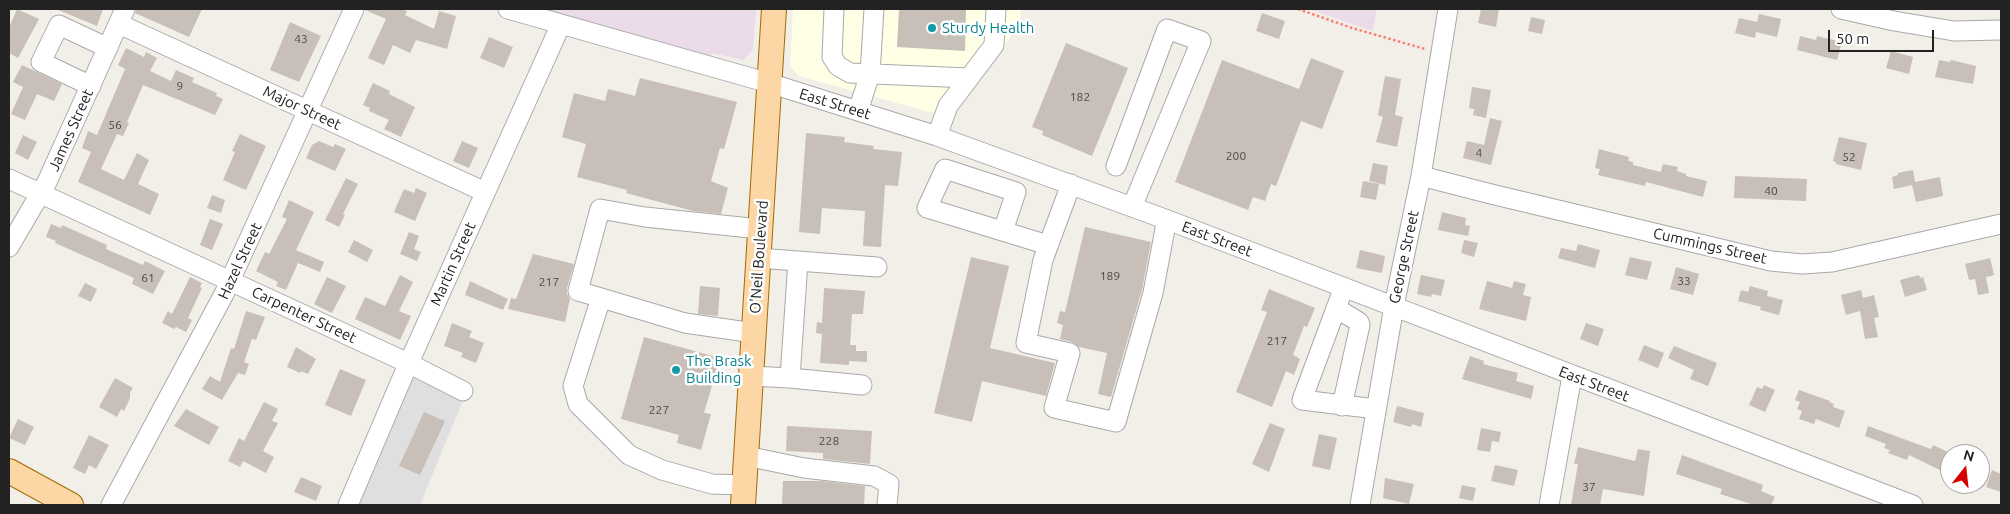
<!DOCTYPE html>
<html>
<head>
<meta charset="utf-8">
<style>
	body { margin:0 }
	#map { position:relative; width:2010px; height:514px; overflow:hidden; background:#f2efe9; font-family:Ubuntu,sans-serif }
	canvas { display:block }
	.frame { position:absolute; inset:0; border:10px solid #222; pointer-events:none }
	.north { position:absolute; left:1940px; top:444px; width:50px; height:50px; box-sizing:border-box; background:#fff; border:1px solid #a7a7a7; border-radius:50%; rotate:16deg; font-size:14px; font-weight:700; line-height:20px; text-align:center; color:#222 }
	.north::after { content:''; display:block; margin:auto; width:18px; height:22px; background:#d40000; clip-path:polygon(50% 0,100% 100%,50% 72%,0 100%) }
	.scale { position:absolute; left:1828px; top:30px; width:106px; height:22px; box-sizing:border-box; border:2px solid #222; border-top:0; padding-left:6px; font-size:15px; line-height:18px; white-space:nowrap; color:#222; -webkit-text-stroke:4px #fff; paint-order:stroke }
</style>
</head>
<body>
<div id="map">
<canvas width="2010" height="514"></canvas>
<div class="frame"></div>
<div class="north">N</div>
<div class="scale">50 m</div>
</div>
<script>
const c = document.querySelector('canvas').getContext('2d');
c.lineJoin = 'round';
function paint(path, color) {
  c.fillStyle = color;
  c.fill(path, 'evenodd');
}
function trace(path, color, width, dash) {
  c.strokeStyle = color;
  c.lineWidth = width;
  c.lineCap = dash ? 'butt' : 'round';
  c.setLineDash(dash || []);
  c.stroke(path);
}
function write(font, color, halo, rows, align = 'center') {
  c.font = font + ' Ubuntu,sans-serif';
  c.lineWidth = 5;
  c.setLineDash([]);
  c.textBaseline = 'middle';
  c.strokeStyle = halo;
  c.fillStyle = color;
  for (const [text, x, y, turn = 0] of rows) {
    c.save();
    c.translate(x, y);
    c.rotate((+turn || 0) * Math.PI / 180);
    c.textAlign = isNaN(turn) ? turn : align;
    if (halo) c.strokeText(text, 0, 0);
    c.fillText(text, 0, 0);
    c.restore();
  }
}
paint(new Path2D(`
	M413 376 463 400 420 505H356Z`), '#e0dfdf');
paint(new Path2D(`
	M538 9H756L753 50 743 60 712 53 711 57Z
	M1309 9H1377L1373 31Z`), '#ebdbe8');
paint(new Path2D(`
	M793 9H1021L1019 25 952 118 799 76 790 66Z`), '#ffffe5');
paint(new Path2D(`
	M17 9 39 19 18 58 9 53V28Z
	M56 9H103L97 26Z
	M136 9H202L189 37 135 13Z
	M365 9H401L407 11 405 15 434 29 439 11 456 16 447 49 416 40 410 53 393 45 384 65 368 58 386 19 365 10Z
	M899 9H966L965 51 897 47Z
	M1481 9H1499L1496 27 1478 23Z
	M1262 13 1285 21 1279 39 1256 31Z
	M1759 14 1781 19 1777 37 1756 32 1755 38 1735 33 1739 18 1757 22Z
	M1531 17 1545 20 1542 34 1528 31Z
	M290 22 321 36 299 82 270 70Z
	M1800 36 1816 40 1817 36 1842 42 1837 60 1797 50Z
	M489 37 513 47 504 68 480 58Z
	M1066 43 1128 68 1092 156 1042 135 1043 131 1032 127Z
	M126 48 144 57 146 52 157 58 150 71 171 81 176 70 194 78 192 82 217 93 216 96 223 99 215 115 143 85 127 122 129 123 123 136 117 134 101 169 124 180 137 153 149 160 138 184 159 194 150 215 78 182 91 152 82 148 88 131 97 135 125 69 118 65Z
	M1891 51 1913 57 1909 74 1886 68Z
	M1311 58 1344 71 1322 129 1301 121 1276 186 1271 184 1265 201 1253 197 1248 210 1175 182 1222 60 1299 89Z
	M1939 60 1950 62 1951 60 1976 66 1973 84 1935 77Z
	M22 65 62 84 54 101 37 94 25 120 11 114 23 87 13 82Z
	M1385 76 1401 79 1395 115 1403 117 1397 147 1376 142 1383 117 1378 115Z
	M640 78 737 102 724 149 720 148 711 181 728 188 721 214 693 211 626 193 627 190 577 177 586 144 562 137 574 93 605 101 608 89 635 96Z
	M373 83 390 91 389 94 415 107 401 137 384 129 389 120 369 111 370 108 363 105Z
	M1472 87 1491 90 1486 118 1473 115 1474 109 1469 108Z
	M1490 118 1502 121 1491 165 1463 158 1467 141 1484 145Z
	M806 133 845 137 844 142 874 146 873 149 902 152 898 186 885 185 881 247 863 246 865 211 822 208 820 234 799 232Z
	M240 134 266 146 246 190 223 180 235 152 232 151Z
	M23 135 37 142 28 160 15 153Z
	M1839 137 1867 143 1861 170 1836 164V162L1833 161Z
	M319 141 333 147 335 144 346 149 335 171 306 158 312 145Z
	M462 141 478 148 469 168 453 161Z
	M1599 149 1629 157 1628 161 1633 162V165L1661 172 1663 164 1678 167 1677 171 1686 174V176L1707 181 1703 197 1646 182 1645 186 1598 175 1600 169 1595 168Z
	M1373 163 1388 166 1385 185 1369 181Z
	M1913 170 1915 182 1940 177 1943 196 1916 202 1912 185 1894 189 1892 177 1898 175V173Z
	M1735 176 1807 179 1806 201 1734 198Z
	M346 178 358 184 343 214 345 215 339 227 325 220Z
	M1363 181 1379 184 1376 200 1360 197Z
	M416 188 427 193 415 221 394 212 404 189 414 193Z
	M212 195 225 200 221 213 207 208Z
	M289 200 314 212 296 250 324 262 320 272 298 263 286 290 276 286 278 282 256 271 265 252 269 254 287 219 282 217Z
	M1442 212 1466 218 1465 225 1470 226 1468 236 1438 230Z
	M210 219 223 224 212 250 200 245Z
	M51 224 61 228 62 225 107 245 106 249 143 265 145 261 165 271 153 294 132 284 134 278 55 243 56 241 46 237Z
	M1085 227 1151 242 1142 290 1111 397 1098 394 1107 353 1079 347 1072 342 1060 339 1063 325 1057 323 1060 311 1065 312Z
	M409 232 419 236 414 249 421 252 417 261 400 254Z
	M354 240 373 250 367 262 348 252Z
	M1464 240 1478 243 1474 257 1461 253Z
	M1578 244 1600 250 1595 268 1558 258 1561 248 1576 251Z
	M1360 250 1385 256 1382 273 1356 268Z
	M533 254 574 264 567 288V294L570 299 565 322 508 309 511 298 516 299Z
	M971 257 1009 266 990 348 1055 363 1046 396 982 381 972 422 934 413Z
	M1630 257 1652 262 1647 280 1625 275Z
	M1990 258 1994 275 1986 277 1989 293 1978 295 1975 279 1969 280 1965 264Z
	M1676 267 1699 274 1693 295 1670 289Z
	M400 275 413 282 399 311 411 316 400 340 355 319 365 297 385 306Z
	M1421 275 1445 280 1441 296 1432 294 1431 297 1417 294Z
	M1919 275 1920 278 1923 277 1927 290 1905 297 1900 280Z
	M190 277 202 283 200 287 202 288 188 318 192 320 186 332 176 327 174 329 162 323 168 311 172 314Z
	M327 277 346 286 332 313 314 304Z
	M470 281 508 299 503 310 465 295Z
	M1487 281 1512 288 1514 281 1526 284 1523 295 1531 297 1526 321 1479 309Z
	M85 283 97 289 91 302 78 296Z
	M700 286 720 288 718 316 698 314Z
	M1750 286 1768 291 1767 296 1783 300 1779 315 1760 310 1761 307 1738 301 1741 290 1748 292Z
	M824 288 865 291 863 314H852L850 345H856V351H867V362L849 361V365L820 363 822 334 816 333 817 322 822 323Z
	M1269 289 1315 308 1307 327 1304 326 1293 355 1300 359 1294 375 1286 371 1272 407 1236 392 1267 312 1261 310Z
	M1861 290 1863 298 1874 295 1879 317 1874 318 1878 337 1865 339 1860 311 1846 315 1841 295Z
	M246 311 265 317 256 340 252 339 244 362 249 364 245 375 238 373 222 400 202 389 210 376 220 382 231 348 234 349Z
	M452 323 472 331 469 337 484 343 476 363 461 357 463 353 444 346Z
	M1586 323 1604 329 1598 346 1580 339Z
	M644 337 720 358 704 413 711 414 701 450 677 443 679 435 621 419Z
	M1644 345 1664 353 1658 368 1638 360Z
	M1674 346 1717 363 1708 386 1690 379 1694 370 1668 358Z
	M296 347 316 359 308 374 301 371 300 373 287 367Z
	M1470 356 1484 361 1483 364 1518 373 1516 381 1534 386 1531 399 1462 379Z
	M340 369 366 380 351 416 325 405Z
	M115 378 133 388 130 392V398L124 411 121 409 117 417 99 407Z
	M1764 385 1775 390 1765 412 1749 405 1757 387 1762 389Z
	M1799 390 1830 401 1829 402 1834 404 1833 407 1845 411 1839 428 1816 419 1814 424 1799 419 1802 411 1797 409 1800 402 1795 400Z
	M264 402 278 409 272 421 278 423 263 451 274 457 266 473 243 461 240 467 228 461 239 438 244 441Z
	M1397 406 1424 413 1421 427 1412 424 1411 427 1393 422Z
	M186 409 219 427 209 445 174 426Z
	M424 412 445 421 420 475 399 466Z
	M18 419 34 427 25 445 9 438Z
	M1270 423 1285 429 1269 472 1252 464Z
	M787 426 872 431 870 464 823 459V453L786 451Z
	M1868 426 1931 449 1933 445 1950 453V475L1909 455 1907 460 1888 453 1890 450 1884 448 1886 444 1865 436Z
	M1481 428 1501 432 1499 442 1492 441 1490 452 1477 450Z
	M1319 434 1337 438 1330 470 1312 466Z
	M89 435 109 445 96 469 89 465 85 474 73 468Z
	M1578 447 1635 461 1638 449 1650 451 1644 496 1603 489 1600 505H1571L1578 464H1574Z
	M1682 455 1763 485 1761 491 1775 497 1771 505H1754L1720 494 1722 489 1676 474Z
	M1495 465 1518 470 1514 486 1491 481Z
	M1992 470 2001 474V492L1986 487Z
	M301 477 322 486 316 501 294 492Z
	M1385 478 1414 484 1409 504 1383 498Z
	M783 481H822L865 486 864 505H782Z
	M1462 485 1476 488 1473 501 1459 498Z`), '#c7bfb8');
const minor = new Path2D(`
	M508 9 769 83 937 136 1165 219 1913 505
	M834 9 832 57 838 66 850 73 969 78
	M1841 9 1894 21 1954 31 2001 30
	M119 24 485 192
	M91 86 41 62 59 25 108 48
	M858 111 870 74 874 9
	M937 136 948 106 994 45 996 9
	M1116 166 1167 29 1201 41 1132 207
	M1421 176 1491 194 1771 261 1802 264 1832 262 2001 224
	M9 179 408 363 463 391
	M1071 184 1043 260 1026 343 1070 353 1054 408 1116 422 1153 293 1165 229V219
	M1003 231 1016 192 945 169 927 208 1048 245
	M9 247 47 182 125 9
	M758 258 877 267
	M1344 287 1302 400 1376 409
	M601 298 573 386 578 404 629 455 662 470 712 484 744 485
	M1336 308 1359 322 1360 325 1342 406
	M754 333 685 323 578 291 600 209 645 217 760 229
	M751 376 790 378 798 261
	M790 378 862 385
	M746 456 804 468 874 476 889 484 887 505
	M111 505 224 294 354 9
	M348 505 403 376 561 24
	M1360 505 1394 306 1421 176 1448 9
	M1549 505 1572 376`);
const major = new Path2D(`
	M9 471 71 505
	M743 505 774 9`);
trace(minor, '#a9a9a9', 21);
trace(major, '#a06b00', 26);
trace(new Path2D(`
	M1298 9 1352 28 1425 49`), '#fa8072', 2.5, [2.5, 2.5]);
trace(minor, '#fff', 19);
trace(major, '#fcd6a4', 24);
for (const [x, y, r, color] of [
	[932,28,5,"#0f9aa8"],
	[676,370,5,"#0f9aa8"]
]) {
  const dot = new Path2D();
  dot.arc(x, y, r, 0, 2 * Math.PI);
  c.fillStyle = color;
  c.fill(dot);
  trace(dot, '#fff', 2);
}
write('12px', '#4b4948', null, [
	["43",301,39],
	["9",180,86],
	["182",1080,97],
	["56",115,125],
	["4",1479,153],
	["200",1236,156],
	["52",1849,157],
	["40",1771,191],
	["189",1110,276],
	["61",148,278],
	["33",1684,281],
	["217",549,282],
	["217",1277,341],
	["227",659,410],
	["228",829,441],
	["37",1589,487]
]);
write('15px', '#0d838f', '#fff', [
	["Sturdy Health",942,28],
	["The Brask",686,361],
	["Building",686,378]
], 'left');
write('15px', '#222', '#fff', [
	["East Street",835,104,17],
	["Major Street",302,108,25],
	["James Street",71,130,-66],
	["East Street",1217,239,21],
	["Cummings Street",1710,246,13],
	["O'Neil Boulevard",759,257,-86],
	["George Street",1404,257,-78],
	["Hazel Street",240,261,-65],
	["Martin Street",453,264,-66],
	["Carpenter Street",304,315,25],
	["East Street",1594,384,21]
]);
</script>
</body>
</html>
